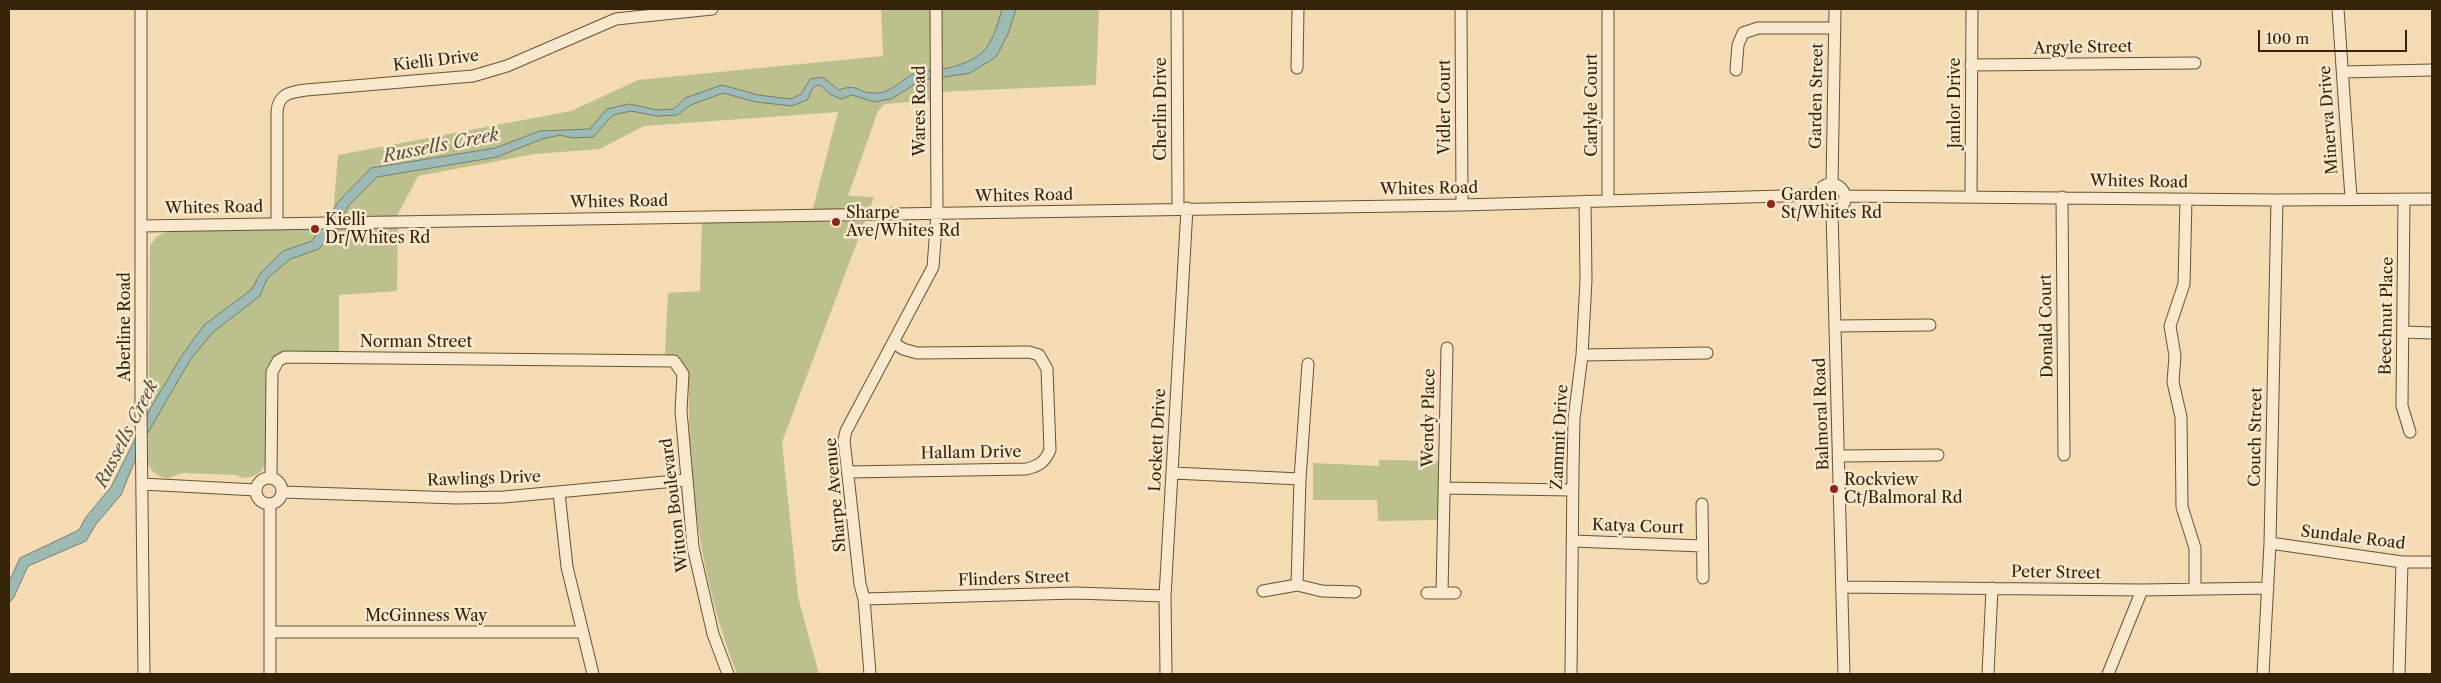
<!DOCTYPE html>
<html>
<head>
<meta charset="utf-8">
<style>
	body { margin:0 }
	#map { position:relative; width:2441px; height:683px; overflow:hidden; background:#f5dbb3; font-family:"Libre Caslon Text",serif }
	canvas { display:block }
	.frame { position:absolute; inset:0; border:10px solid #362408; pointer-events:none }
	.scale { position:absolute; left:2258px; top:30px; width:149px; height:22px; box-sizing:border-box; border:2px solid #362408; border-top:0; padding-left:6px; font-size:15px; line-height:18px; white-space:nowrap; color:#362408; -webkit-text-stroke:4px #f8e8ce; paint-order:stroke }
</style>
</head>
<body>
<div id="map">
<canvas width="2441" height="683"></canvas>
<div class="frame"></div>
<div class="scale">100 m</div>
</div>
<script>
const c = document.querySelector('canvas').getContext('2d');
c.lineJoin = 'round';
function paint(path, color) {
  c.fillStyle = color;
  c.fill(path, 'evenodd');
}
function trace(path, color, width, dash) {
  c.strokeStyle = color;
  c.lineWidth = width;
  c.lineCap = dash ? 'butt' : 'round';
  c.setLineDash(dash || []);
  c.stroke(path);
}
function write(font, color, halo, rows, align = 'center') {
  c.font = font + ' "Libre Caslon Text",serif';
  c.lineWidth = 5;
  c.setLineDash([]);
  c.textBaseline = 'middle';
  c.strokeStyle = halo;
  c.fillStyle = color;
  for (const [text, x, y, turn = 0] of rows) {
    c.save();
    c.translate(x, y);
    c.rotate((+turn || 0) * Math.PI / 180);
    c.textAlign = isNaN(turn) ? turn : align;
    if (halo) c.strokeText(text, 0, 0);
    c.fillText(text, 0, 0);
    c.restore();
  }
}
paint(new Path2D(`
	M881 9H1099L1096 85 937 92V100L885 104 878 111 848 196 874 197 782 442 798 597 819 674H737C700 580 687 477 689 376L683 374 665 360V352L668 293 700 291 702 217 811 216 838 112 644 126 600 149 535 154 418 176 398 214 397 291 339 295V358L278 361 266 461C264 473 254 477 243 478L236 475 182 473 169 478 161 477 153 472 148 464 150 246 156 237 169 231 332 228 338 155 571 111 638 80 883 56Z
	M1379 460 1438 461V520L1378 521 1377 500H1313V463L1379 466Z`), '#bbc08d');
const water = new Path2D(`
	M1002 9H1016L1008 34 996 57 970 73 920 81 891 99 874 102 852 95 841 99 830 94 820 85 814 86 807 100 792 106 756 102 723 93 691 105 677 115 657 116 631 111 613 115 593 137 573 138 560 135 542 139 497 157 377 177 349 205 340 221 319 249 290 259 267 279 260 296 213 332 190 360 142 443 121 495 96 524 86 541 28 566 14 597 9 603V582L20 558 79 530 86 517 111 487 150 409 181 357 204 325 252 289 260 274 283 251 312 241 340 200 371 168 495 148 540 131 590 129 607 109 629 104 657 110 674 109 685 98 722 85 758 95 791 99 801 94 810 79 822 77 839 90C858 83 856 92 872 93 890 95 899 81 913 74 920 70 931 72 939 70 982 61 991 51 1002 9Z`);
paint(water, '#9dbab4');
trace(water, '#747e6f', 1);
const minor = new Path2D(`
	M141 9V414L144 674
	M1177 9 1178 209
	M1461 9 1462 205
	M1608 9V201
	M2338 9 2351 198
	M1971 65 2195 63
	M1297 68 1298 9
	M1736 70 1738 45 1743 33 1758 28H1835
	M2343 72 2432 70
	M1832 184 1835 9
	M1817 198a14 14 0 1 1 28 0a14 14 0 1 1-28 0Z
	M1845 196 2277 200 2432 199
	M1971 197 1972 9
	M2062 197 2064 455
	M2186 199 2184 284 2170 326 2175 356 2173 382 2181 417 2182 507 2195 548V589
	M2404 199 2402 406 2410 432
	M1832 212 1844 674
	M277 223V112C278 94 290 92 306 90L473 76 507 66 616 19 712 9
	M141 226 1462 205 1818 195
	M1836 326 1930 325
	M2403 332 2432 333
	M1582 355 1707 353
	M1840 456 1938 455
	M848 472 1026 469C1039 466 1045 462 1050 450L1047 369 1039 355 1029 352 917 353 903 349 894 343
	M1173 473 1300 479 1297 585
	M256 491a13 13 0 1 1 26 0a13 13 0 1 1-26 0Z
	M271 478 272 372 278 361 285 357 674 361 683 374 681 411 693 547 713 634 728 674
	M1300 479 1308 364
	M142 484 256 490
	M1444 488 1572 490
	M282 492 457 498 504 497 686 480
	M559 493 567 567 593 674
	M1702 504 1703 578
	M270 505V674
	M1573 541 1702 546
	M2270 543 2402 562H2432
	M1843 587 2142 590 2268 588
	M1263 591 1297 585 1322 591 1355 592
	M1427 593H1442L1447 348
	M1442 593H1455
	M864 599 1075 593 1165 596
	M270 632H581
	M870 674 864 599 860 584 844 440 846 431 933 267 937 214 936 9
	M1166 674 1165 596 1187 208
	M1571 674 1573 469 1574 419 1582 355 1586 280 1585 201
	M1988 674 1992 588
	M2108 674 2142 590
	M2263 674 2270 543 2277 200
	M2399 674 2402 562`);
trace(minor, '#665233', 13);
trace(minor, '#f8e8ce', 11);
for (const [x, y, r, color] of [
	[1771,204,5,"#8f2418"],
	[836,222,5,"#8f2418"],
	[315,229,5,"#8f2418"],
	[1834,489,5,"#8f2418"]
]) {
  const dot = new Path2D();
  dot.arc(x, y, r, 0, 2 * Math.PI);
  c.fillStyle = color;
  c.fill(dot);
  trace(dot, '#f8e8ce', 2);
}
write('16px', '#362408', '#f8e8ce', [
	["Argyle Street",2083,48,-1],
	["Kielli Drive",436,61,-7],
	["Garden Street",1817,96,-89],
	["Janlor Drive",1955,103,-90],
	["Carlyle Court",1592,105,-90],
	["Vidler Court",1445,107,-90],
	["Cherlin Drive",1161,109,-90],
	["Wares Road",920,111,-90],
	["Minerva Drive",2329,120,-94],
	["Whites Road",2139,182,1],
	["Whites Road",1429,189,-1],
	["Whites Road",1024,196,-1],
	["Whites Road",619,202,-1],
	["Whites Road",214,208,-1],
	["Beechnut Place",2387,316,-89],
	["Donald Court",2047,326,-91],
	["Aberline Road",125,327,-90],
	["Norman Street",416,342],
	["Balmoral Road",1822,414,-92],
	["Wendy Place",1429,418,-89],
	["Zammit Drive",1560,437,-87],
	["Couch Street",2256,437,-89],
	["Lockett Drive",1158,440,-87],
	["Hallam Drive",971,453,-1],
	["Rawlings Drive",484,479,-2],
	["Sharpe Avenue",836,495,-95],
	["Witton Boulevard",675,505,-97],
	["Katya Court",1638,527,2],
	["Sundale Road",2353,538,7],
	["Peter Street",2056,573,1],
	["Flinders Street",1014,579,-2],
	["McGinness Way",426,616]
]);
write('16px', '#362408', '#f8e8ce', [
	["Garden",1781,195],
	["St/Whites Rd",1781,213],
	["Sharpe",846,213],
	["Ave/Whites Rd",846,231],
	["Kielli",325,220],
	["Dr/Whites Rd",325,238],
	["Rockview",1844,480],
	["Ct/Balmoral Rd",1844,498]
], 'left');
write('italic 18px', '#55513c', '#f8e8ce', [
	["Russells Creek",441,146,-11],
	["Russells Creek",127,434,-63]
]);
</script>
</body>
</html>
